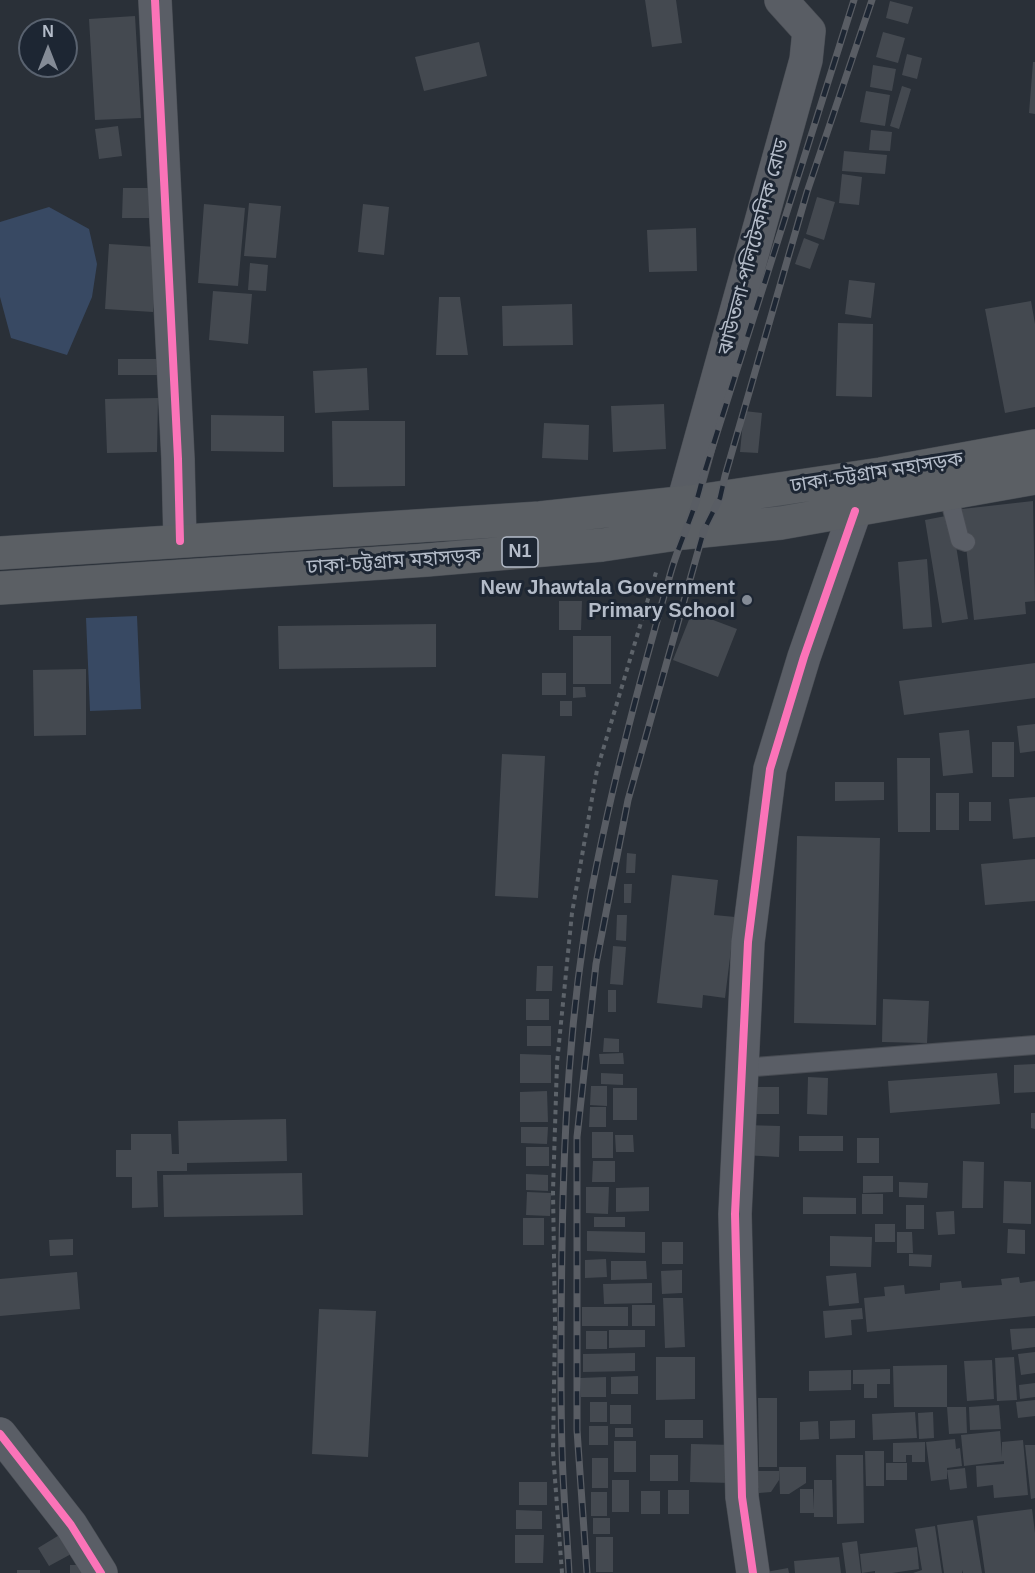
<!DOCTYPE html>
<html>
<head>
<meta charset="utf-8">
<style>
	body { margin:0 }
	#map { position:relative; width:1035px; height:1573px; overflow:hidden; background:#2a3038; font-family:Helvetica,sans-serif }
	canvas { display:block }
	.north { position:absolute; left:18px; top:18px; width:60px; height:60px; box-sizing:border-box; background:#1d2633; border:2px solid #59626f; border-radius:50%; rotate:0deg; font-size:16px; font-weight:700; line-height:24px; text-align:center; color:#b4bcc9 }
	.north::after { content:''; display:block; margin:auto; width:21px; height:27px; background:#848b96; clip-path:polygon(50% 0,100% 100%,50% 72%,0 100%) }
</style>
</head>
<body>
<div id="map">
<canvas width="1035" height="1573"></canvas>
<div class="north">N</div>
</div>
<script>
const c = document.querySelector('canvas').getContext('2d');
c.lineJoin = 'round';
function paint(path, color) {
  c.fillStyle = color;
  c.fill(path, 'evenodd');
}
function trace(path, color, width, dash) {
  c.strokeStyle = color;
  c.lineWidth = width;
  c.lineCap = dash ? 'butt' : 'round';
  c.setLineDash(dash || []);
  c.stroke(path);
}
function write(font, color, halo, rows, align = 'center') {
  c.font = font + ' Helvetica,"Noto Sans Bengali",sans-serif';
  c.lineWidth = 6;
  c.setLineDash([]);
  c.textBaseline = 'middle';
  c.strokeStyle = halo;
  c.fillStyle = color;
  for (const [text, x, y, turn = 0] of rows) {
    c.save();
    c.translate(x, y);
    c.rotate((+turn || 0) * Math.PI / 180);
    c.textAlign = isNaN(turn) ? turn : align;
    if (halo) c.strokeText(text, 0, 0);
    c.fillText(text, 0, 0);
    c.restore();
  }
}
paint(new Path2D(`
	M49 207 89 229 97 264 92 297 67 355 11 338 0 297V222Z
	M137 616 141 709 90 711 86 618Z`), '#384963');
paint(new Path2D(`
	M645 0H676L682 43 652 47Z
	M890 1 913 7 908 24 886 18Z
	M135 16 141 118 95 120 89 19Z
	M883 32 905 38 898 63 876 57Z
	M479 42 487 76 424 91 415 57Z
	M907 54 922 58 917 79 902 75Z
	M1033 62H1035V114L1029 113Z
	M873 65 896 69 892 91 870 87Z
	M902 86 911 89 899 129 890 126Z
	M866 91 890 95 885 126 860 122Z
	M118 126 122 156 99 159 95 129Z
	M871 130 892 132 890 151 869 150Z
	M844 151 887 155 885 174 842 171Z
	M842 174 862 177 859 205 839 203Z
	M123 188H158L157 218H122Z
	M817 197 835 202 824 240 806 234Z
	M249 203 281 206 276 258 244 256Z
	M204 204 245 208 238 286 198 283Z
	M363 204 389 207 384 255 358 252Z
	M696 228 697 271 649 272 647 230Z
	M804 238 819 244 810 269 795 264Z
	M109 244 157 247 153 312 105 309Z
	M250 263 268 265 266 291 248 290Z
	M849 280 875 283 871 318 845 314Z
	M213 291 252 294 248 344 209 340Z
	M439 297H460L468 355H436Z
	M1031 301 1035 324V407L1005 413 985 309Z
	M572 304 573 345 503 346 502 306Z
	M838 323 873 324 872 397 836 396Z
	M118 359H159V375H118Z
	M367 368 369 410 315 413 313 371Z
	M158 398 157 452 107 453 105 399Z
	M664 404 666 449 613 452 611 406Z
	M744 411 762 413 758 453 740 452Z
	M211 415 284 416V452L211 451Z
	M332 421H405V486L333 487Z
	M544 423 589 425 588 460 542 458Z
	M1033 501 1035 601 1025 602 1026 614 974 620 962 509Z
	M951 515 968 619 942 623 925 520Z
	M927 559 932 627 903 629 898 562Z
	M559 601H582L581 630H559Z
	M692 612 737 629 718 677 673 660Z
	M436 624V667L279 669 278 626Z
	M573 636H611V684H573Z
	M1035 663V698L904 715 899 681Z
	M86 669V735L34 736 33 670Z
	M542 673H566V695H542Z
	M573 687H585L586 697 573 698Z
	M560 701H572V716H560Z
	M1035 724V751L1020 753 1017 726Z
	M969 730 973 773 943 776 939 733Z
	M992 742H1014V777H992Z
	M502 754 545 756 538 898 495 896Z
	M897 758H930V832H898Z
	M835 782H884V800L835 801Z
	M936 793H959V830H936Z
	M1035 797V837L1013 839 1009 799Z
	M969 802H991V821H969Z
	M797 836 880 838 876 1025 794 1023Z
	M627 853 636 854 635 873H626Z
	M1035 859V901L985 905 981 864Z
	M672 875 718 880 714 915 735 917 725 998 703 995 702 1008 657 1003Z
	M624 884H632L631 903H624Z
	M617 915H627L626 941 616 940Z
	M613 946 626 947 623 985 610 984Z
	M537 966H553L552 991H536Z
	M608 990H616V1012H608Z
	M526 999H549V1020H526Z
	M883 999 929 1001 927 1043 882 1042Z
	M527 1026H551V1046H527Z
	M604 1038 619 1039V1052H603Z
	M623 1053 624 1064H600L599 1054Z
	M520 1054 551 1055V1083H520Z
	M1035 1064V1092L1014 1093V1065Z
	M601 1073 623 1074V1085L601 1084Z
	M997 1073 1000 1104 890 1113 888 1081Z
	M808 1077 828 1078 827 1115 807 1114Z
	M591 1086H607V1106L590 1105Z
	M746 1087H779V1114H746Z
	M613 1088H637V1120H613Z
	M547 1091 548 1122H520V1092Z
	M590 1107H606V1127H589Z
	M1031 1113H1035V1129L1031 1128Z
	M286 1119 287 1161 187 1163V1171H157L158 1207 132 1208V1177H116V1150H131V1134H171L172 1154H179L178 1121Z
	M744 1125 780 1126 779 1157 743 1155Z
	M521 1127H548L547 1144 521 1143Z
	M592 1132H613V1158H592Z
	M615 1135H633L634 1152H616Z
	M799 1136H843V1151H799Z
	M857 1138H879V1163H857Z
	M526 1147H549V1166H526Z
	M593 1161H615V1182H592Z
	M963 1161 984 1162 983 1208H962Z
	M302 1173 303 1215 164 1217 163 1175Z
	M526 1174 548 1175V1191L526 1190Z
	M863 1176H893V1192L863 1193Z
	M1004 1181 1031 1182V1224L1003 1223Z
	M899 1182 928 1183 927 1198 899 1197Z
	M586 1187H609L608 1214 586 1213Z
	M649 1187V1211L616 1212V1188Z
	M527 1192 551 1193 550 1216 526 1215Z
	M862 1194H883V1214H862Z
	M803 1197 856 1198V1214H803Z
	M906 1205H924V1229H906Z
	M954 1211 955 1234 938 1235 936 1212Z
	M594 1217H625V1227H594Z
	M523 1218H544V1245H523Z
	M875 1224H895V1242H875Z
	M1008 1229 1025 1230V1254L1007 1253Z
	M587 1231 645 1232V1253L587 1251Z
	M897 1232H912L913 1253H897Z
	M830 1236 872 1237 871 1267 830 1266Z
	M73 1239V1255L50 1256 49 1240Z
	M662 1242H683V1264H662Z
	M909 1254 932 1255 931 1267 909 1266Z
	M606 1259 607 1277 585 1278V1260Z
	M611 1261H646L647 1279 611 1280Z
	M682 1270V1293L662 1294 661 1271Z
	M77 1272 80 1309 0 1316V1279Z
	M856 1273 859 1303 829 1306 826 1276Z
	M1019 1277 1020 1283 1035 1281V1316L867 1332 864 1298 885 1296 884 1287 904 1285 905 1294 940 1290V1283L961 1281 962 1288 1002 1285 1001 1279Z
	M652 1283V1303L604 1304 603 1284Z
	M663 1298H683L685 1347 665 1348Z
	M632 1305H655V1326H632Z
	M582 1307H628V1326H582Z
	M862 1308 863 1319 851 1320 852 1335 825 1338 823 1311Z
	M319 1309 376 1311 368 1457 312 1454Z
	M1035 1328V1347L1012 1350 1010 1329Z
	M609 1330H645V1347L609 1348Z
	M586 1331H607V1349H586Z
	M1035 1352V1373L1021 1375 1018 1354Z
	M635 1353V1371L583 1372V1354Z
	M656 1357H695V1399L656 1400Z
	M1014 1357 1017 1400 997 1401 995 1358Z
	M992 1360 994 1399 967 1401 964 1361Z
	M947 1365V1407H894L893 1366Z
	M890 1369V1384H877V1398H864V1384H853V1370Z
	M851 1370V1390L809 1391V1371Z
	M638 1376V1394H611V1377Z
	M606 1377V1397H581L580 1378Z
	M1035 1383V1397L1020 1399 1019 1385Z
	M758 1398H777V1467H759Z
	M1035 1400V1416L1018 1418 1016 1402Z
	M590 1402H607V1422H590Z
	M610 1405H631V1424H610Z
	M999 1405 1001 1429 970 1430 969 1407Z
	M947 1407H966L967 1433 949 1434Z
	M915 1412 917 1438 873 1440 872 1414Z
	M933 1412 934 1438 919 1439 918 1413Z
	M665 1420H703V1438H665Z
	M855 1420V1438L830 1439V1421Z
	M818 1421 819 1439 800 1440V1422Z
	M589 1426H608V1445H589Z
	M615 1428H633V1437H615Z
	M1000 1431 1002 1457V1442L1023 1440 1028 1495 994 1498 993 1485 977 1487 976 1466 1004 1464V1461L964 1466 961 1435Z
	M955 1439 956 1449 960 1448 962 1466 947 1468V1479L931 1481 926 1442Z
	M614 1441H636V1472H614Z
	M925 1442V1462H912V1455H906V1462H893V1443Z
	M691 1444 733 1445 732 1483 690 1482Z
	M1025 1445H1035V1498L1031 1499Z
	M865 1451H884V1486H866Z
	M650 1455H678V1481H650Z
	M836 1455H863L864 1523 837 1524Z
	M592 1458H608V1488H592Z
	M886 1463H907V1480H886Z
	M779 1467H806V1483L789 1494H780Z
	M965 1468 967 1488 950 1490 947 1470Z
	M749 1471H779V1480L771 1492 759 1493V1488H749Z
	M612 1480H629V1512H612Z
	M814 1480H832L833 1517H814V1513H800V1489H813L814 1510Z
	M519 1482H547V1505H519Z
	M668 1490H689V1514H668Z
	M641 1491H660V1514H641Z
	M591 1492H607V1516H591Z
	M1032 1509 1035 1533V1573H985L977 1516Z
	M516 1510 542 1511V1529H516Z
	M593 1518H610V1534H593Z
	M973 1520 982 1573H963L962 1570V1573H944L937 1525Z
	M935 1526 942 1573H913L922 1570 915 1529Z
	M61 1534 73 1553 49 1566 38 1548Z
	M515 1535H544L543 1563H515Z
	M596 1537H613V1572H596Z
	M857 1541 861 1573H846L842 1543Z
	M917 1547 919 1569 892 1573H875V1571L862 1573 860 1554Z
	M839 1557 841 1573H795L794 1561Z
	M70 1565H87L91 1573H70Z
	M788 1568 789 1573H766V1572Z
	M17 1570H40V1573H17Z`), '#444950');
const service = new Path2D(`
	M948 493 960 540 966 542
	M742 1068 1035 1045`);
const minor = new Path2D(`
	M155 0 178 459 180 541
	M0 1434 71 1525 101 1573
	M753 1573 742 1497 735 1214 748 942 770 769 804 657 855 511`);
const secondary = new Path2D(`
	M683 503 806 60 809 31 781 0`);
const trunk = new Path2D(`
	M0 553 540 518 698 501 881 474 1035 446
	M0 588 427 560 602 545 683 533 781 523 1035 478`);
trace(service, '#484c53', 20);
trace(minor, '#484c53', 34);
trace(secondary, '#484c53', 34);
trace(trunk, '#474c53', 34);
trace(new Path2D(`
	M562 1573 553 1452 555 1323 553 1191 557 1063 572 913 597 770 657 569`), '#5d636a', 4, [4.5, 4.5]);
trace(service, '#5a5e66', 18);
trace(minor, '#5a5e66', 33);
trace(secondary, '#595d64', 33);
trace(trunk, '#5b5f64', 33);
const rail = new Path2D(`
	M569 1573C567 1532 563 1491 562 1450 560 1382 561 1313 562 1244 564 1126 570 1011 591 894 611 787 640 680 670 575 679 542 695 513 702 480L854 0
	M587 1573 577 1430V1137L596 964 628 800 704 530 720 498 725 476 807 192 872 0`);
trace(rail, '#595d64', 7);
trace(rail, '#1d2633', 4.5, [14]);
trace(new Path2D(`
	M155 0 178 459 180 541
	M0 1434 71 1525 101 1573
	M753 1573 742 1497 735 1214 748 942 770 769 804 657 855 511`), '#fb73b8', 8);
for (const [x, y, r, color] of [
	[747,600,6,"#848b96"]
]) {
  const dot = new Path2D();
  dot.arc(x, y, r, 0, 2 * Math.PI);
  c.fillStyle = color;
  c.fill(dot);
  trace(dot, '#1d2633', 2);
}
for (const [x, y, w] of [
	[520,552,36]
]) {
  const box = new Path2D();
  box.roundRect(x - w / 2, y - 15, w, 30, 4.5);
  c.fillStyle = '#1d2633';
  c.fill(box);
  trace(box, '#b4bcc9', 1.5);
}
write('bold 18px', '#b4bcc9', null, [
	["N1",520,552]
]);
write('20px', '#b4bcc9', '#1d2633', [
	["ঝাউতলা-পলিটেকনিক রোড",754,247,-75],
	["ঢাকা-চট্টগ্রাম মহাসড়ক",877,473,-9],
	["ঢাকা-চট্টগ্রাম মহাসড়ক",394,562,-4]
]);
write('bold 20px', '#b4bcc9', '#1d2633', [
	["New Jhawtala Government",735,588],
	["Primary School",735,611]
], 'right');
</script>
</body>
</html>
